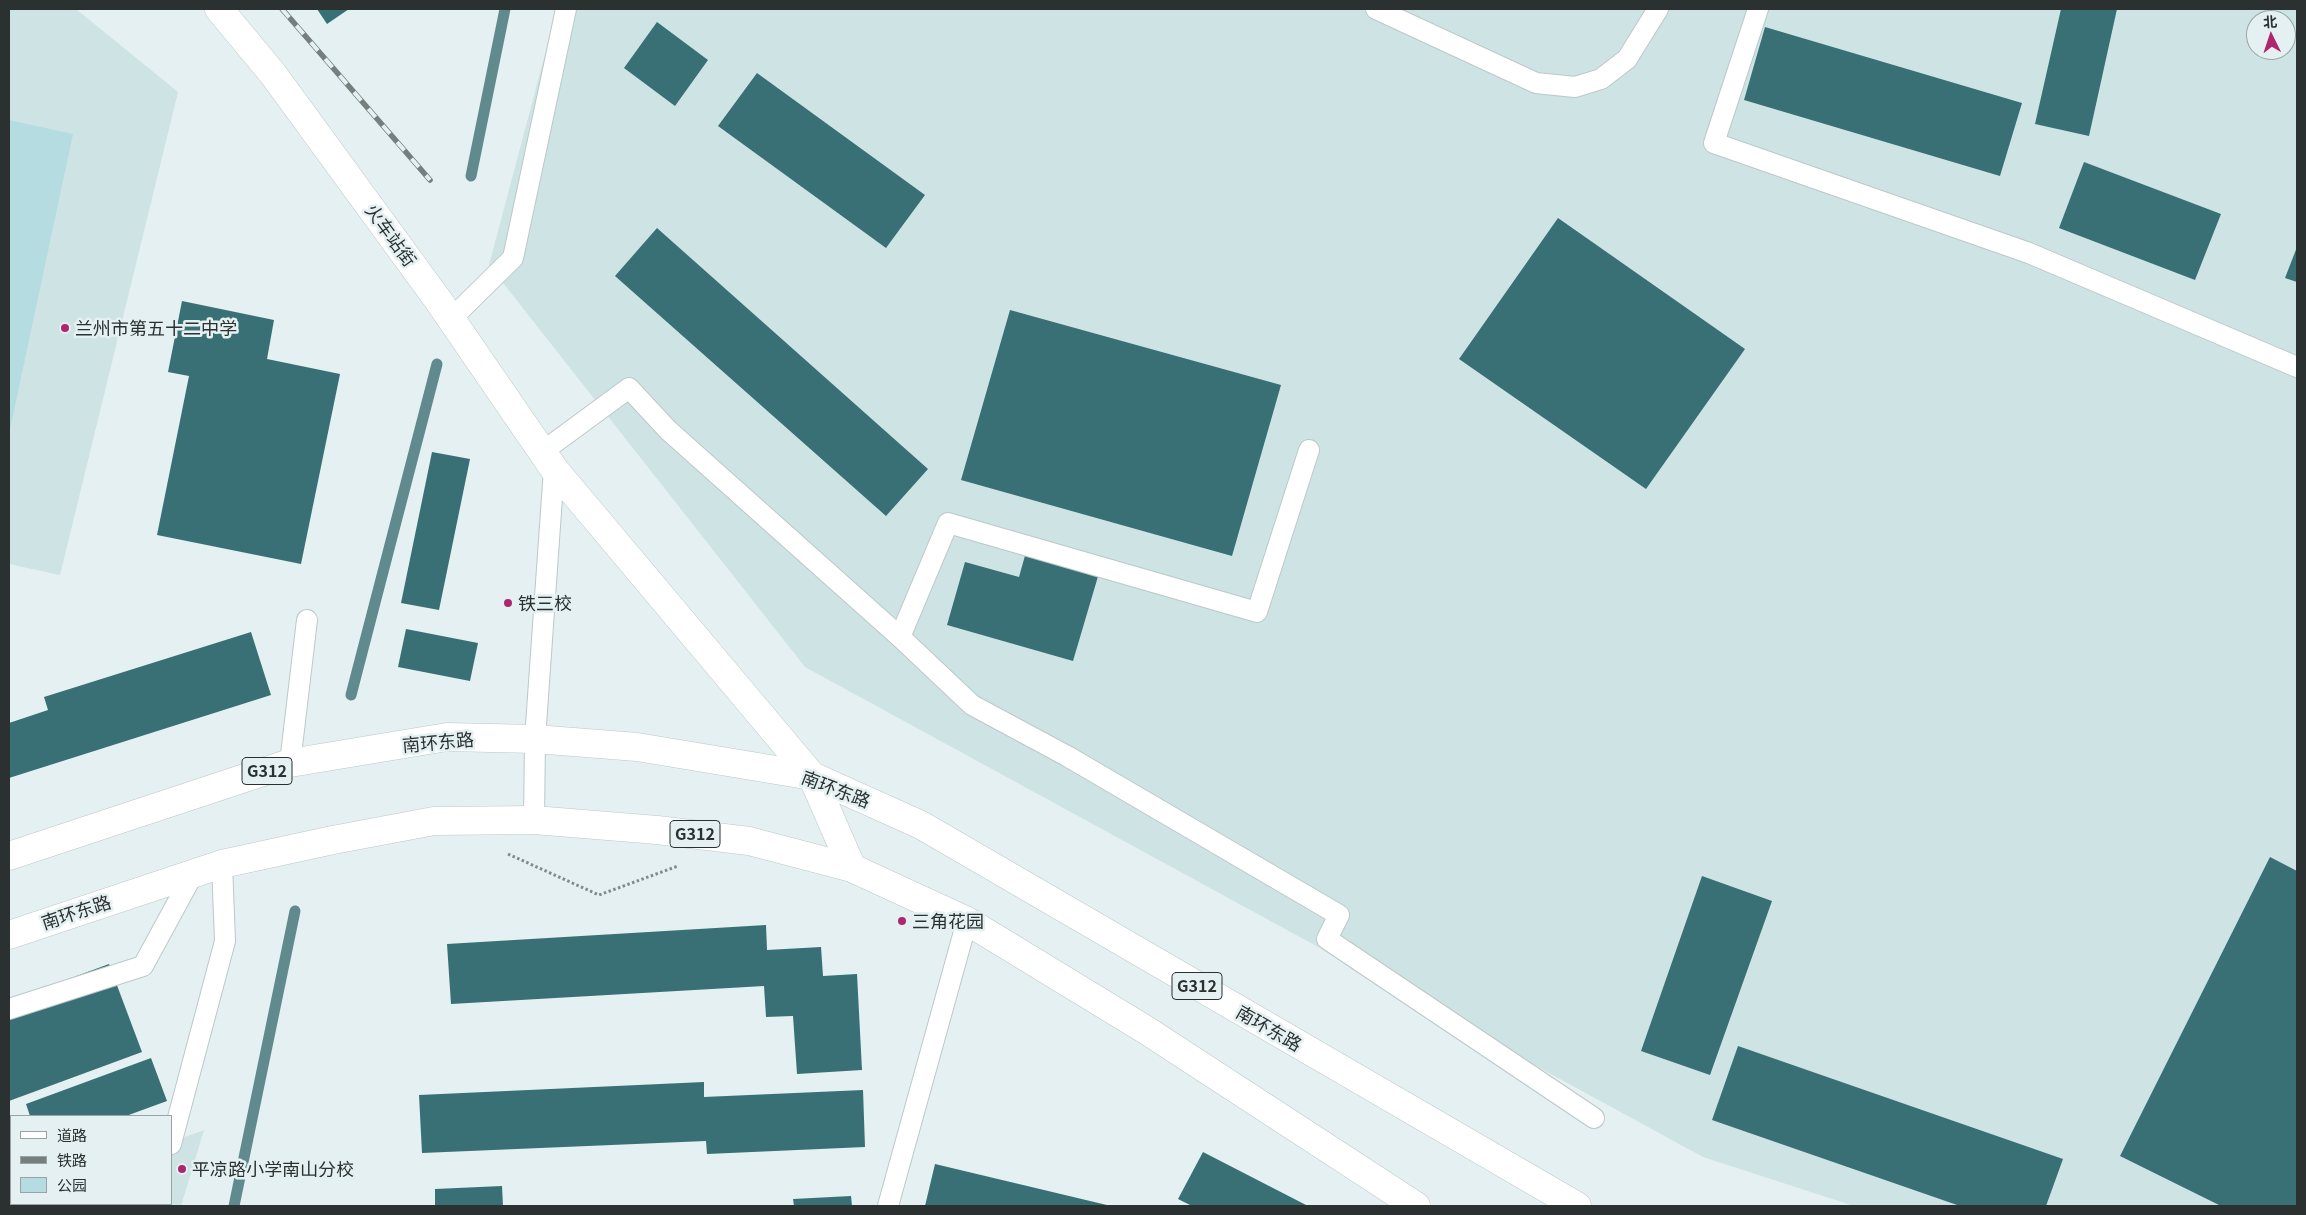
<!DOCTYPE html>
<html>
<head>
<meta charset="utf-8">
<style>
	body { margin:0 }
	#map { position:relative; width:2306px; height:1215px; overflow:hidden; background:#e4f0f1; font-family:Georgia,"Noto Sans SC",serif }
	canvas { display:block }
	.frame { position:absolute; inset:0; border:10px solid #2b3030; pointer-events:none }
	.legend { position:absolute; left:10px; top:1115px; width:162px; height:90px; box-sizing:border-box; background:#e4f0f1; border:1px solid #9aa3a4; margin:0; padding:6px 9px; list-style:none; font-size:15px; color:#2b3030 }
	.legend li { display:flex; align-items:center; gap:10px; height:25px }
	.legend b { width:25px; border:1px solid #9aa3a4 }
	.north { position:absolute; left:2246px; top:10px; width:50px; height:50px; box-sizing:border-box; background:#e4f0f1; border:1px solid #9aa3a4; border-radius:50%; rotate:356deg; font-size:14px; font-weight:700; line-height:20px; text-align:center; color:#2b3030 }
	.north::after { content:''; display:block; margin:auto; width:18px; height:22px; background:#ae276d; clip-path:polygon(50% 0,100% 100%,50% 72%,0 100%) }
</style>
</head>
<body>
<div id="map">
<canvas width="2306" height="1215"></canvas>
<div class="frame"></div>
<ul class="legend">
<li><b style="height:6px;background:#fff"></b>道路</li>
<li><b style="height:6px;background:#767e7e"></b>铁路</li>
<li><b style="height:14px;background:#b5dde1"></b>公园</li>
</ul>
<div class="north">北</div>
</div>
<script>
const c = document.querySelector('canvas').getContext('2d');
c.lineJoin = 'round';
function paint(path, color) {
  c.fillStyle = color;
  c.fill(path, 'evenodd');
}
function trace(path, color, width, dash) {
  c.strokeStyle = color;
  c.lineWidth = width;
  c.lineCap = dash ? 'butt' : 'round';
  c.setLineDash(dash || []);
  c.stroke(path);
}
function write(font, color, halo, rows, align = 'center') {
  c.font = font + ' Georgia,"Noto Sans SC",serif';
  c.lineWidth = 5;
  c.setLineDash([]);
  c.textBaseline = 'middle';
  c.strokeStyle = halo;
  c.fillStyle = color;
  for (const [text, x, y, turn = 0] of rows) {
    c.save();
    c.translate(x, y);
    c.rotate((+turn || 0) * Math.PI / 180);
    c.textAlign = isNaN(turn) ? turn : align;
    if (halo) c.strokeText(text, 0, 0);
    c.fillText(text, 0, 0);
    c.restore();
  }
}
paint(new Path2D(`
	M9 9H76L178 92 60 575 9 564Z
	M557 9H2297V1206H1854L1703 1157 805 667 489 265ZM2256 20H2286V50H2256Z
	M204 1130 181 1206H9L11 1204H171V1142Z`), '#cee3e4');
paint(new Path2D(`
	M9 120 73 134 9 434Z`), '#b5dde1');
trace(new Path2D(`
	M471 176 505 9
	M351 695 437 364
	M234 1206 295 911`), '#608a8e', 11);
paint(new Path2D(`
	M317 9H349L327 24Z
	M2061 9H2117L2089 136 2035 124Z
	M657 22 708 60 675 106 624 68Z
	M1765 27 2022 103 2000 176 1744 100Z
	M757 73 925 195 886 248 718 126Z
	M2084 162 2221 214 2195 280 2059 228Z
	M1558 218 1745 349 1646 489 1459 359Z
	M657 228 928 469 886 516 615 276Z
	M2297 247V282L2285 278Z
	M182 301 274 320 267 359 340 374 301 564 157 535 189 376 168 372Z
	M1010 310 1281 385 1232 556 961 480Z
	M432 452 470 459 439 610 401 603Z
	M1026 552 1099 573 1073 661 947 625 965 562 1019 577Z
	M406 629 478 643 470 681 398 667Z
	M251 632 271 695 9 778V723L48 710 44 697Z
	M2270 857 2297 871V1206H2221L2120 1156Z
	M1702 876 1772 901 1710 1075 1641 1051Z
	M766 925 767 950 821 947 823 976 857 974 862 1070 797 1074 793 1016 766 1017 764 986 451 1004 447 944Z
	M109 964 142 1052 9 1101V1001Z
	M1738 1046 2063 1159 2046 1206H1960L1712 1120Z
	M151 1058 167 1101 126 1116H30L26 1104Z
	M704 1082V1097L863 1090 865 1147 707 1154 706 1141 422 1153 419 1095Z
	M1203 1152 1308 1206H1192L1178 1199Z
	M935 1164 1111 1206H925Z
	M502 1186 503 1206H435V1189Z
	M851 1196 852 1206H794L793 1199Z`), '#387075');
const service = new Path2D(`
	M1376 9 1536 83 1575 87 1601 79 1627 59 1658 9
	M1758 9 1714 143 2029 253 2297 367
	M451 319 513 258 566 9
	M542 452 629 388 668 430 900 637 972 705 1067 756 1339 915 1327 939 1594 1118
	M900 637 948 523 1257 612 1309 450
	M290 763 307 620
	M534 820 535 739 554 469
	M9 1009 143 966 193 874
	M171 1144 225 941 222 864
	M9 1202 10 1206
	M155 1206 156 1204
	M888 1206 967 921`);
const secondary = new Path2D(`
	M219 9 273 74 438 300 554 469 812 776 852 868`);
const trunk = new Path2D(`
	M9 856 290 763 447 737 535 739 637 747 812 776 921 825 1577 1206
	M9 935 222 864 333 840 434 821 534 820 657 830 749 841 852 868 967 921 1146 1030 1416 1206`);
trace(service, '#bcc8c9', 22);
trace(secondary, '#bcc8c9', 29);
trace(trunk, '#bcc8c9', 29);
trace(new Path2D(`
	M508 854 599 895 678 866`), '#828a8b', 3, [2.5, 2.5]);
trace(service, '#fff', 20);
trace(secondary, '#fff', 28);
trace(trunk, '#fff', 28);
const rail = new Path2D(`
	M282 9 430 180`);
trace(rail, '#767e7e', 5.5);
trace(rail, '#e4f0f1', 4, [11]);
for (const [x, y, r, color] of [
	[65,328,5,"#ae276d"],
	[508,603,5,"#ae276d"],
	[902,921,5,"#ae276d"],
	[182,1169,5,"#ae276d"]
]) {
  const dot = new Path2D();
  dot.arc(x, y, r, 0, 2 * Math.PI);
  c.fillStyle = color;
  c.fill(dot);
  trace(dot, '#e4f0f1', 2);
}
for (const [x, y, w] of [
	[267,771,50],
	[695,834,50],
	[1197,986,50]
]) {
  const box = new Path2D();
  box.roundRect(x - w / 2, y - 13.5, w, 27, 4);
  c.fillStyle = '#e4f0f1';
  c.fill(box);
  trace(box, '#2b3030', 1);
}
write('bold 16px', '#2b3030', null, [
	["G312",267,771],
	["G312",695,834],
	["G312",1197,986]
]);
write('18px', '#2b3030', '#e4f0f1', [
	["火车站街",391,235,54],
	["南环东路",438,742,-5],
	["南环东路",836,789,21],
	["南环东路",76,912,-18],
	["南环东路",1269,1028,30]
]);
write('18px', '#2b3030', '#e4f0f1', [
	["兰州市第五十二中学",75,328],
	["铁三校",518,603],
	["三角花园",912,921],
	["平凉路小学南山分校",192,1169]
], 'left');
</script>
</body>
</html>
